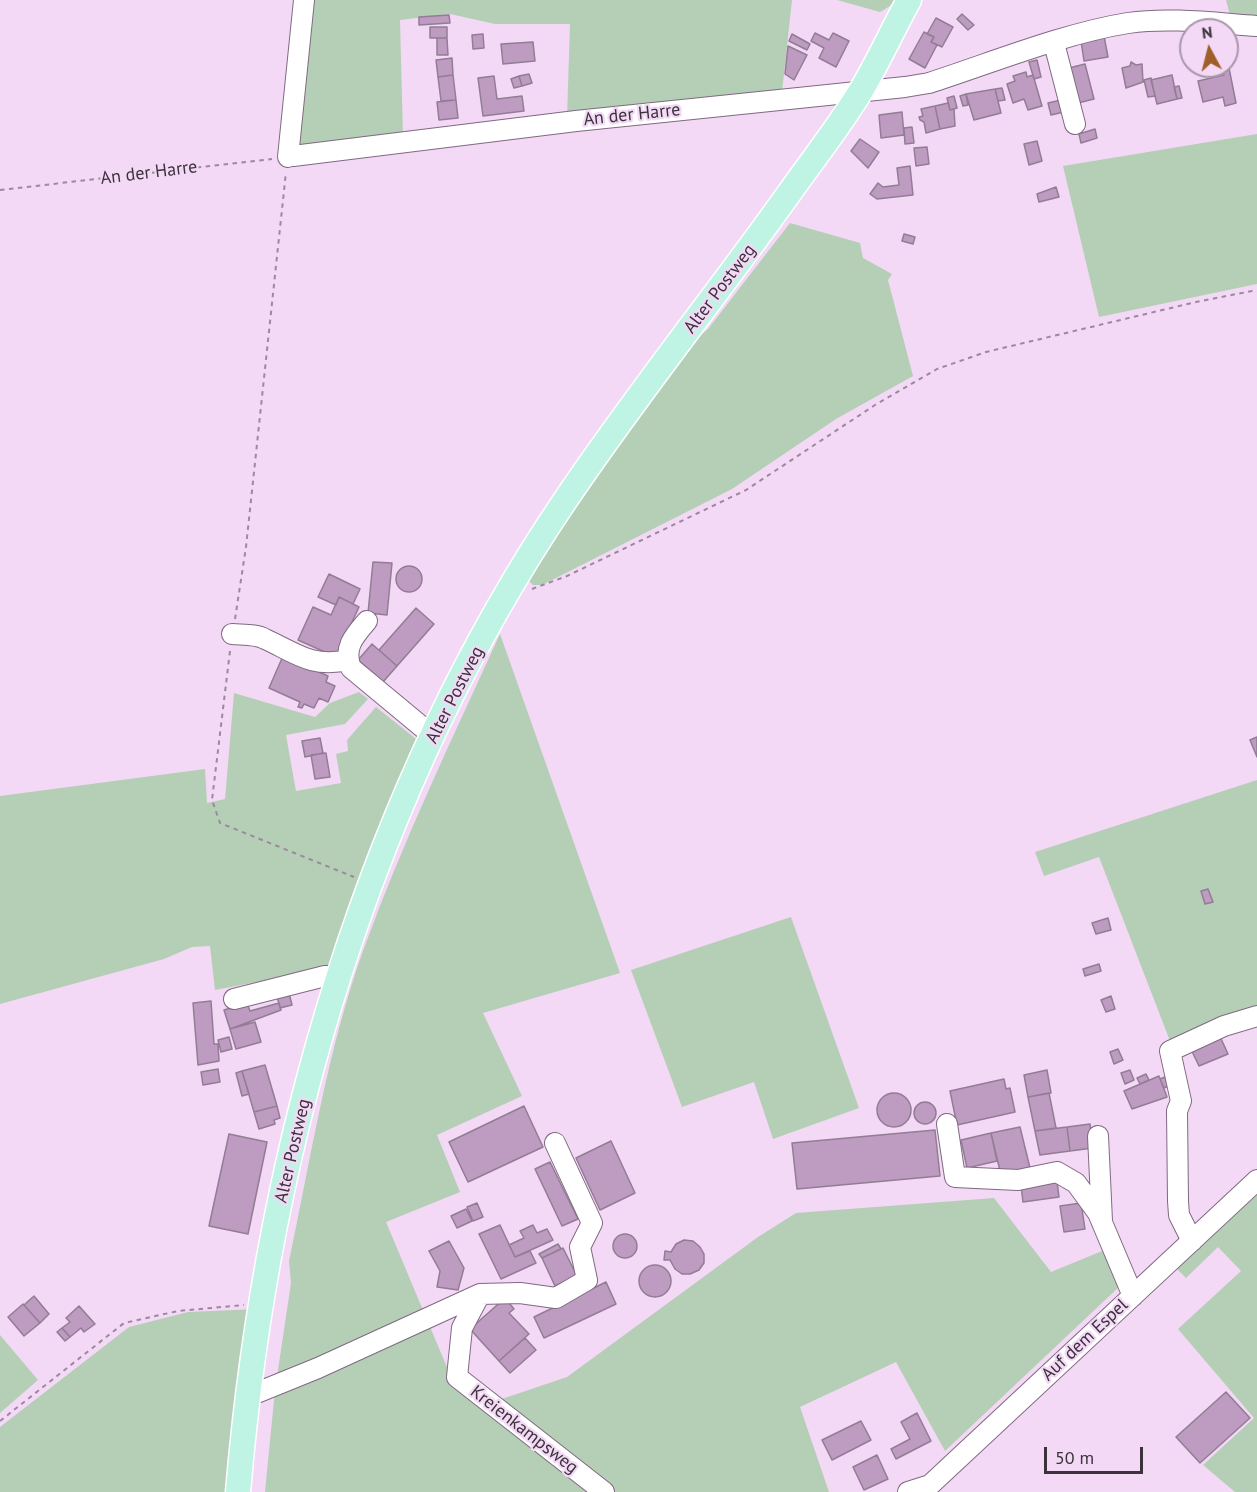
<!DOCTYPE html>
<html>
<head>
<meta charset="utf-8">
<style>
	body { margin:0 }
	#map { position:relative; width:1257px; height:1492px; overflow:hidden; background:#f3d9f5; font-family:"PT Sans",sans-serif }
	canvas { display:block }
	.north { position:absolute; left:1179px; top:18px; width:60px; height:60px; box-sizing:border-box; background:#f3d9f5; border:2px solid #a996ab; border-radius:50%; rotate:353deg; font-size:16px; font-weight:700; line-height:24px; text-align:center; color:#3b323c }
	.north::after { content:''; display:block; margin:auto; width:21px; height:27px; background:#a05e2b; clip-path:polygon(50% 0,100% 100%,50% 72%,0 100%) }
	.scale { position:absolute; left:1044px; top:1447px; width:99px; height:27px; box-sizing:border-box; border:3px solid #3b323c; border-top:0; padding-left:8px; font-size:18px; line-height:21px; white-space:nowrap; color:#3b323c; -webkit-text-stroke:4px #f3d9f5; paint-order:stroke }
</style>
</head>
<body>
<div id="map">
<canvas width="1257" height="1492"></canvas>
<div class="north">N</div>
<div class="scale">50 m</div>
</div>
<script>
const c = document.querySelector('canvas').getContext('2d');
c.lineJoin = 'round';
function paint(path, color) {
  c.fillStyle = color;
  c.fill(path, 'evenodd');
}
function trace(path, color, width, dash) {
  c.strokeStyle = color;
  c.lineWidth = width;
  c.lineCap = dash ? 'butt' : 'round';
  c.setLineDash(dash || []);
  c.stroke(path);
}
function write(font, color, halo, rows, align = 'center') {
  c.font = font + ' "PT Sans",sans-serif';
  c.lineWidth = 4.5;
  c.setLineDash([]);
  c.textBaseline = 'middle';
  c.strokeStyle = halo;
  c.fillStyle = color;
  for (const [text, x, y, turn = 0] of rows) {
    c.save();
    c.translate(x, y);
    c.rotate((+turn || 0) * Math.PI / 180);
    c.textAlign = isNaN(turn) ? turn : align;
    if (halo) c.strokeText(text, 0, 0);
    c.fillText(text, 0, 0);
    c.restore();
  }
}
paint(new Path2D(`
	M313 0H792L782 92 567 118 570 24H495L450 14 400 20 403 137 303 146 298 142Z
	M837 0H895L890 6 880 12Z
	M1226 0H1257V21L1231 19Z
	M1257 134V284L1099 317 1063 166Z
	M790 223 860 243 863 258 892 274 888 280 913 376 836 419 732 489 542 585H533L528 580V570L688 346 708 329Z
	M500 634 620 973 483 1013 522 1096 437 1135 460 1192 386 1222 449 1372 597 1492H265L275 1390 291 1283 289 1261C311 1158 327 1051 363 951 402 843 452 739 500 634Z
	M359 692 368 699 345 724 286 735 296 791 341 783 336 754 348 751 347 740 376 707 416 739 356 886 330 968 215 990 210 946 192 947 164 959 0 1004V796L205 769 207 803 225 799 234 693 315 717 330 703Z
	M1257 780V1007L1170 1041 1099 857 1044 876 1035 852Z
	M791 917 859 1108 773 1139 754 1082 682 1107 631 970Z
	M1257 1190V1492H1235L1203 1465 1254 1418 1178 1329 1241 1271 1218 1247 1186 1278 1173 1265Z
	M994 1198 1051 1272 1107 1249 1121 1285 945 1451 896 1362 800 1407 829 1492H614L496 1401 567 1377 758 1237 796 1213Z
	M257 1309 231 1492H0V1427L129 1327 188 1312Z
	M0 1335 38 1380 0 1413Z`), '#b4cfb6');
const building = new Path2D(`
	M962 14 974 25 968 30 957 19Z
	M449 15 450 23 419 25V17Z
	M936 18 953 27 942 47 931 42 934 37 927 34Z
	M430 27H447V38H430Z
	M924 32 934 37 931 42 937 45 925 68 909 59Z
	M815 33 829 40 833 33 849 41 836 67 819 58 824 48 811 41Z
	M483 34 484 48 473 49 472 35Z
	M792 34 810 44 807 50 789 41Z
	M1104 36 1108 57 1084 61 1081 41Z
	M437 38H447L448 55H437Z
	M533 42 535 61 503 64 501 44Z
	M788 46 807 55 794 80 785 74Z
	M452 58 453 75 438 77 436 60Z
	M1037 60 1041 77 1034 79 1029 62Z
	M1131 62 1136 65 1142 64 1143 82 1126 88 1122 68 1130 66Z
	M1085 64 1094 99 1078 103 1069 68Z
	M1229 68 1236 103 1225 106 1223 97 1203 102 1198 81 1224 75 1222 70Z
	M1026 72 1027 77 1033 75 1042 106 1028 110 1024 99 1013 103 1007 84 1015 81 1013 76Z
	M529 74 532 83 522 86 519 76Z
	M453 75 456 100 441 101 438 77Z
	M1172 75 1177 99 1157 104 1151 80Z
	M494 76 497 99 522 96 524 111 483 116 478 78Z
	M519 76 522 86 514 88 511 79Z
	M1151 78 1155 96 1148 97 1144 80Z
	M1179 86 1182 98 1177 99 1174 87Z
	M1002 88 1005 100 998 101 995 89Z
	M995 89 1001 113 974 120 966 94Z
	M966 94 968 105 963 106 960 96Z
	M954 96 957 108 950 110 947 98Z
	M456 100 458 118 439 120 437 102Z
	M1061 100 1064 112 1051 115 1048 103Z
	M948 103 950 110 954 109 955 126 940 129 935 106Z
	M935 106 940 129 926 133 924 122 920 120 919 117 923 116 921 109Z
	M902 112 904 135 881 138 879 115Z
	M912 127 914 143 905 144 904 128Z
	M1095 129 1097 138 1081 143 1079 134Z
	M860 139 879 152 868 168 851 151Z
	M1037 141 1042 161 1029 165 1024 144Z
	M927 147 929 164 916 166 914 148Z
	M910 166 913 195 877 199 870 194 878 183 883 187 899 185 897 168Z
	M1056 187 1059 197 1039 202 1037 194Z
	M904 234 915 237 913 244 902 241Z
	M373 562 392 563 387 615 368 613Z
	M396 579a13 13 0 1 1 26 0a13 13 0 1 1-26 0Z
	M329 574 360 589 353 604 339 597 336 605 318 597Z
	M339 597 359 607 336 657 298 640 313 607 331 615Z
	M416 608 434 624 397 666 379 650Z
	M372 644 397 666 383 682 358 660Z
	M283 656 328 676 326 682 335 686 328 702 319 698 314 708 304 704 302 708 298 707 300 702 269 688Z
	M1257 737V757L1250 740Z
	M320 738 323 753 305 757 302 741Z
	M326 753 330 777 315 779 311 755Z
	M1208 889 1213 902 1205 904 1201 891Z
	M1108 918 1111 930 1096 934 1092 923Z
	M1099 964 1101 971 1085 976 1083 969Z
	M289 993 292 1005 280 1008 277 996Z
	M1111 996 1115 1009 1106 1012 1101 1000Z
	M211 1001 214 1044H218L219 1061 198 1065 193 1003Z
	M247 1003 250 1011 279 1003 281 1010 230 1029 224 1010Z
	M255 1022 261 1042 236 1049 230 1029Z
	M1218 1032 1228 1054 1199 1066 1189 1045Z
	M229 1037 232 1049 221 1052 218 1040Z
	M1118 1049 1123 1060 1114 1064 1110 1052Z
	M265 1065 277 1106 254 1112 242 1071Z
	M218 1069 220 1082 203 1085 201 1072Z
	M1047 1070 1051 1093 1028 1097 1024 1075Z
	M1130 1070 1134 1080 1125 1084 1121 1073Z
	M242 1071 249 1094 242 1096 236 1073Z
	M1146 1074 1149 1080 1140 1084 1137 1078Z
	M1159 1076 1167 1097 1132 1109 1124 1091Z
	M1165 1077 1169 1086 1164 1088 1160 1079Z
	M1004 1079 1006 1089 1010 1088 1015 1112 957 1125 950 1091Z
	M1049 1093 1056 1128 1035 1131 1028 1097Z
	M877 1110a17 17 0 1 1 34 0a17 17 0 1 1-34 0Z
	M914 1113a11 11 0 1 1 22 0a11 11 0 1 1-22 0Z
	M277 1106 280 1118 274 1120 275 1124 259 1129 254 1112Z
	M524 1106 543 1147 468 1182 449 1142Z
	M1090 1124 1093 1148 1070 1151 1067 1127Z
	M1020 1127 1030 1168 1001 1175 991 1133Z
	M1067 1127 1070 1151 1040 1155 1035 1131Z
	M935 1130 940 1176 797 1189 792 1143Z
	M991 1133 997 1161 967 1168 961 1140Z
	M229 1134 267 1142 248 1234 209 1226Z
	M611 1141 635 1193 600 1210 576 1158Z
	M550 1162 578 1219 562 1226 535 1169Z
	M1057 1181 1059 1197 1023 1202 1021 1186Z
	M477 1203 483 1217 473 1221 467 1207Z
	M1081 1203 1085 1229 1064 1232 1060 1206Z
	M466 1209 472 1221 457 1228 451 1216Z
	M500 1225 515 1257 530 1251 536 1263 501 1279 479 1234Z
	M533 1225 537 1233 547 1229 553 1240 515 1257 509 1245 524 1238 520 1231Z
	M613 1246a12 12 0 1 1 24 0a12 12 0 1 1-24 0Z
	M684 1240 693 1241 700 1247 704 1254V1263L699 1270 690 1274H682L675 1269 670 1260H664L665 1251 671 1252 676 1244Z
	M449 1241 464 1268 458 1290 437 1287 440 1271 429 1251Z
	M558 1244 561 1249 542 1258 539 1254Z
	M563 1248 577 1276 555 1286 542 1258Z
	M639 1281a16 16 0 1 1 32 0a16 16 0 1 1-32 0Z
	M606 1282 616 1304 544 1338 534 1317Z
	M34 1296 49 1314 40 1323 24 1305Z
	M505 1298 514 1309 509 1313 529 1334 499 1361 470 1329Z
	M23 1304 40 1323 24 1336 8 1317Z
	M79 1306 95 1324 84 1332 81 1328 70 1337 62 1328 70 1322 66 1318Z
	M62 1328 70 1337 65 1341 57 1332Z
	M525 1338 536 1350 510 1373 499 1361Z
	M1226 1392 1250 1418 1200 1463 1176 1437Z
	M917 1413 931 1441 896 1459 891 1449 910 1439 901 1422Z
	M861 1421 871 1440 832 1460 822 1440Z
	M877 1455 888 1479 864 1490 853 1467Z`);
paint(building, '#be9bc1');
trace(building, '#937c95', 1.5);
const minor = new Path2D(`
	M1054 43 1075 124
	M293 156 576 121 905 87 929 83C991 63 1065 33 1128 23 1170 17 1214 23 1257 26
	M288 157 304 0
	M367 621C354 636 343 648 351 668L433 736
	M232 634C243 635 256 634 265 639 296 653 311 668 348 660
	M234 999 325 976H339
	M947 1124 955 1177 1018 1180 1057 1172 1076 1183 1098 1213 1133 1296
	M1098 1136 1102 1221
	M1192 1241 1179 1215 1178 1201 1177 1111 1181 1101 1170 1051 1224 1026 1257 1016
	M480 1294 462 1328 457 1377 604 1492
	M249 1396 318 1368 480 1294 520 1293 556 1298 587 1280 580 1247 592 1223 555 1143
	M908 1492 930 1485 1257 1180`);
const major = new Path2D(`
	M238 1492C267 1147 369 791 564 502 635 396 716 296 790 192 814 158 841 124 862 89 879 60 893 29 909 0`);
trace(minor, '#806982', 22);
trace(major, '#fff', 27);
trace(new Path2D(`
	M0 190 272 159
	M532 589 567 576 746 490 875 405 937 369 986 352 1196 302 1257 290
	M235 619 246 547 286 172
	M230 651 212 800 220 823 354 877
	M0 1421 124 1323 178 1311 244 1305`), '#9b899c', 2, [4.5, 4.5]);
trace(minor, '#fff', 20);
trace(major, '#bff4e5', 24);
write('18px', '#3b323c', '#f3d9f5', [
	["An der Harre",632,115,-6],
	["An der Harre",149,173,-7],
	["Alter Postweg",720,289,-53],
	["Alter Postweg",455,695,-63],
	["Alter Postweg",293,1151,-77],
	["Auf dem Espel",1085,1340,-43],
	["Kreienkampsweg",524,1430,38]
]);
</script>
</body>
</html>
